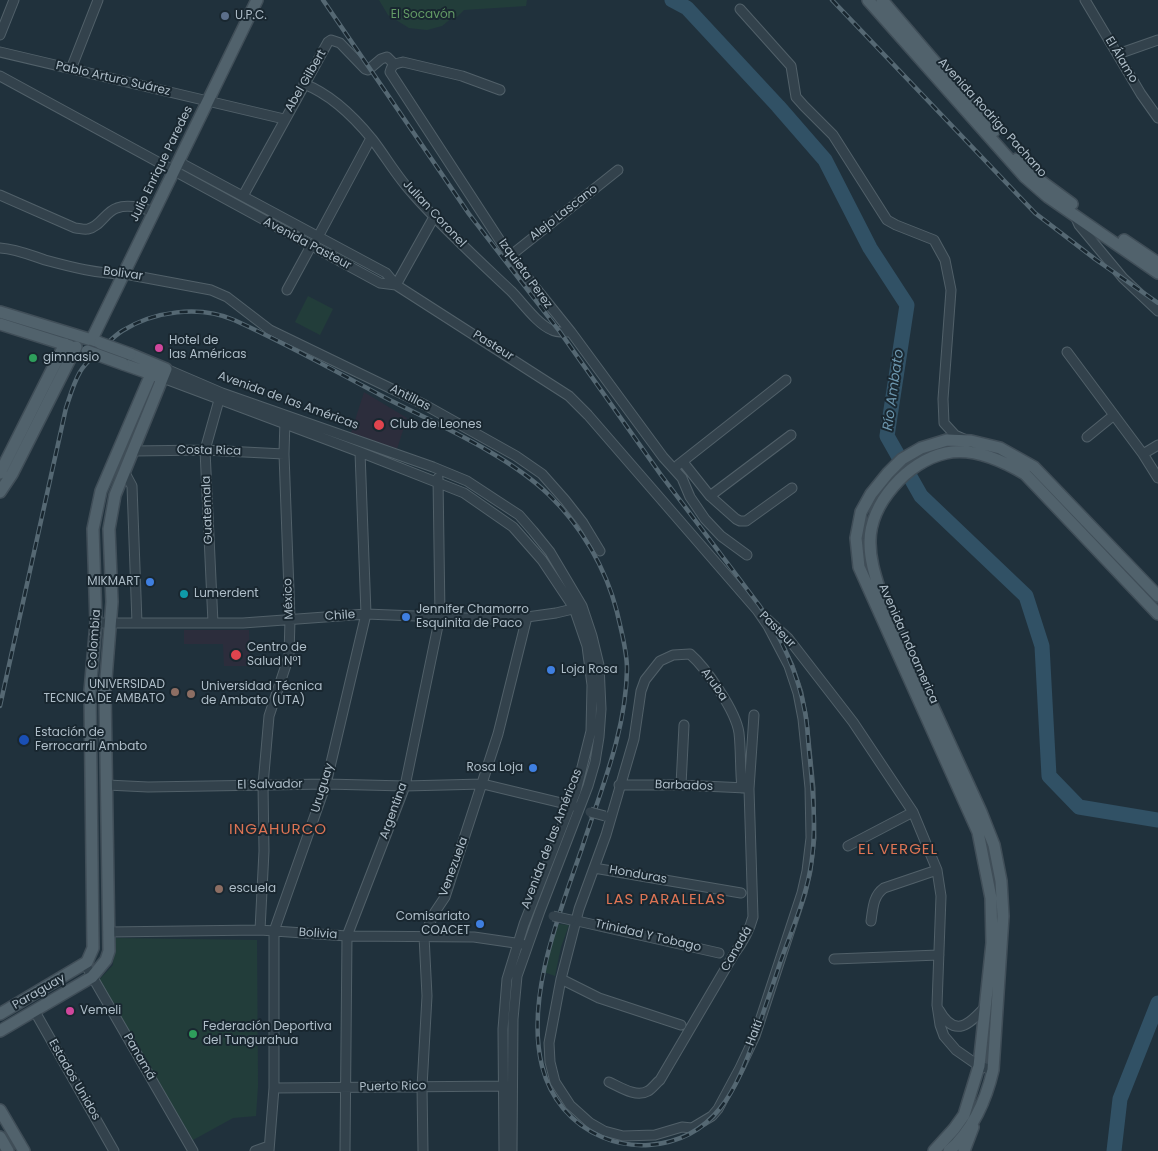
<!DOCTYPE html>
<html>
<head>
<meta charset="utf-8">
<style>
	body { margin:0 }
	canvas { display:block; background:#20313c }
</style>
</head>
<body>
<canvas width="1158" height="1151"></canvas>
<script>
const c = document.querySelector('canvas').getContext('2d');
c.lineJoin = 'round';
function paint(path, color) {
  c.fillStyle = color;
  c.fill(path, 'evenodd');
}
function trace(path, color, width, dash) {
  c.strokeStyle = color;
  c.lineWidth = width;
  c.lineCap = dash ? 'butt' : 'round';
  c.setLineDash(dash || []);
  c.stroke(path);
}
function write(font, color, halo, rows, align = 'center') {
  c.font = font + ' Poppins,sans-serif';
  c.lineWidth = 4;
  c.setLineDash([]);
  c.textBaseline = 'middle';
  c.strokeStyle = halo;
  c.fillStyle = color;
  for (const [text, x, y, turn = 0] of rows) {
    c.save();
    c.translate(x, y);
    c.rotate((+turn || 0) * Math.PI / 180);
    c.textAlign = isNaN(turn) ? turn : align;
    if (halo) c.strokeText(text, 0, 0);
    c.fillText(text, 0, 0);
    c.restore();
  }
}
paint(new Path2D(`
	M364 392 407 418 397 449 351 433Z
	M184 630H249L250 666H224L223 644H184Z`), '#2c2d3c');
paint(new Path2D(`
	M379 0H527L526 6 464 10 457 17H453L442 26 427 30 409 28 388 15Z
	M308 296 333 309 320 335 295 322Z
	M558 924 569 925 561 947 555 976 541 971Z
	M114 938 257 940 258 1086 256 1116 233 1118 193 1140 98 981 113 965Z`), '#223d3a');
trace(new Path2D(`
	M672 0 687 8 778 106 825 160 870 248 907 305 887 436 921 496 1026 596 1042 646 1049 776 1079 807 1158 820
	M1114 1151 1120 1099 1158 1003`), '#315165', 15);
const minor = new Path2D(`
	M1085 0 1141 94 1158 118
	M740 9 791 66 796 97 804 106 833 135 887 220 896 225 934 240 945 260 951 290 943 399 944 423 955 435 964 439
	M0 35 14 0
	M0 52 284 119
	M1118 54 1158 40
	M71 69 98 0
	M0 76 380 283 396 285
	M304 84C330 94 354 117 372 139 386 157 397 177 413 194 443 228 477 259 511 291 522 302 537 324 552 330 557 333 565 332 571 332
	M500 90 462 76 403 62C395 64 392 64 390 72L510 256 571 332 663 457 682 478 690 497 705 519 721 536 747 555
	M179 162 386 273 396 285 569 396 588 415 757 610 788 638 853 722 913 812 937 870 941 896 937 1005 940 1025 944 1036 956 1050 979 1066 993 1070
	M0 195 75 228C79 228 84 230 88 229 100 227 106 211 117 208 128 204 143 208 154 212
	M243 196 328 42 331 40 340 43 365 69 368 70 381 59 387 57 394 64
	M1075 216 1079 225 1123 278 1158 311
	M319 235 371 138
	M0 248C16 249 30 255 45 260 71 267 98 274 125 274L211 290 227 297 270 330 425 405 516 456 542 474 565 500 583 523 600 551
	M510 256 618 170
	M396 285 434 217
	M287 290 311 246
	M1067 352 1143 454 1158 478
	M166 369 222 393 433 467 467 481 499 502 519 515 533 531 550 552 582 606 592 636 599 665 601 709 599 737 595 762 588 786 540 911 517 976 513 1019 512 1151
	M163 378 360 452 464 493 513 527 542 560 574 608 587 646 592 685 591 731 576 791 524 924 507 979 503 1029 504 1151
	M1087 437 1114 415
	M134 451 205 450 284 454
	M1143 454 1158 445
	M683 462 710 496 791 435
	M678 465 786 380
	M125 473 132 486 137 623
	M710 496 736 519 740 521H746L792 488
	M96 623H243L366 614 490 619 527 617 556 613 577 608
	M213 623 205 450 219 400
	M107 785 148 787 326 784 405 786 483 784 574 806
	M619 785H681L746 788
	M681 785 684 725
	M742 788C740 770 741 751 739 733 736 711 706 668 690 654L673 655 660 661 645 680 641 691 634 739 606 835 579 909 561 979 549 1043 550 1062 555 1082 570 1105 590 1123 604 1131 623 1136 655 1135 682 1127 692 1128 712 1116 718 1109 740 1068 755 1036 802 893 807 871 811 838 810 788 803 719 798 693 789 666 768 626 757 610
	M848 846 913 812
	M594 868 741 893
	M573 920 719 953
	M871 921C873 908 873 896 884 888L937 870
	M260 930 264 851 263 785 269 716 289 656 290 619 284 454 285 419
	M108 932 260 930 347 936 474 937 522 944
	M834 959 939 955
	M85 964 193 1151
	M561 979 599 998 681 1025
	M34 1010 114 1151
	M939 1010C955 1039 970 1024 986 1006
	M609 1082C620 1087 636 1098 648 1091 652 1089 656 1083 660 1080L734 954C743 942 749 932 753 917L749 789 754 715
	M274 1088 509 1086
	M255 1151 269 1146
	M269 1151 274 1088V931L326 784 366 614 360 452
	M345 1151 347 936 405 786 440 616 438 478
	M423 1151 422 1087 427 996 424 936 435 912 445 897 498 734 527 617`);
const major = new Path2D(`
	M868 0 1025 177 1048 197 1158 273
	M882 0 994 131
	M1017 159 1042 182 1072 204
	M1124 240 1158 263
	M0 312 98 342
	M0 324 70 346
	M92 339 257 0
	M123 364 157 376
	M0 473 65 344
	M0 492 12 474 76 347
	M0 1014 87 962 93 948 90 691 96 623 93 529 101 491 155 365
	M0 1031 92 977 106 960 109 951 105 691 112 602 109 529 115 495 166 369 130 354
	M0 1110 24 1151
	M0 1137 8 1151
	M934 1151 954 1129 964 1115 979 1066 992 943 991 898 978 832 859 567 856 538 861 512 871 494 888 473 902 459 921 448 947 440 971 441 1000 448 1034 467 1158 596
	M949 1151C973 1130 986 1100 993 1070L1003 916 1001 881 994 845 981 812 880 591C875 575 870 560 870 543 869 504 908 461 946 453 973 447 1003 461 1025 474L1158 614
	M964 1151 973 1127`);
trace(minor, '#516069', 11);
trace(major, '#404e58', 14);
trace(minor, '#33424c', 9);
trace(major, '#51626c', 11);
const rail = new Path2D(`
	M832 0 1035 213 1095 259 1158 303
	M0 706 66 408C70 396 74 382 80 372 85 363 93 357 100 350 107 344 114 336 122 331 154 311 199 305 234 320 285 343 333 370 382 396 434 423 507 454 549 495 581 526 606 568 617 612 621 630 627 650 627 669 626 732 601 789 582 848 560 912 525 997 542 1066 550 1098 571 1124 602 1137 618 1144 632 1146 649 1145 715 1140 737 1089 756 1034 764 1010 773 985 781 960 793 927 808 893 812 858 816 826 813 792 810 760 808 744 808 728 805 712 798 674 781 636 759 605L661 475 560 332 469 214 323 0`);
trace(rail, '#556873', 4.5);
trace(rail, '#192730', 2.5, [8]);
const minorBridge = new Path2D(`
	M590 812 605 816
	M553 916 571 920`);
const majorBridge = new Path2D(`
	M100 343 130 354
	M87 351 123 364`);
trace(minorBridge, '#516069', 11, []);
trace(majorBridge, '#404e58', 14, []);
trace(minorBridge, '#33424c', 9);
trace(majorBridge, '#51626c', 11);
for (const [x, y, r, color] of [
	[225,16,5,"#5c6f8a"],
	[159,348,5,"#d1479c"],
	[33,358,5,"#2e9e5b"],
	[379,425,6,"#e0444e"],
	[150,582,5,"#3f7fe0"],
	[184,594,5,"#0f9aa8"],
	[406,617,5,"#3f7fe0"],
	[236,655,6,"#e0444e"],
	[551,670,5,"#3f7fe0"],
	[175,692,5,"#8d6e63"],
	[191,694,5,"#8d6e63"],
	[24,740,6,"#1a4fb4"],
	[533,768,5,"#3f7fe0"],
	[219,889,5,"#8d6e63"],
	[480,924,5,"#3f7fe0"],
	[70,1011,5,"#d1479c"],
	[193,1034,5,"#2e9e5b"]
]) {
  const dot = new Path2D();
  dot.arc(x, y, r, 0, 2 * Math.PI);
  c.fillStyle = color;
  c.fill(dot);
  trace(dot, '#192730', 2);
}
write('12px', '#639b65', '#192730', [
	["El Socavón",423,15]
]);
write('12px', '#aebdc8', '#192730', [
	["U.P.C.",235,16],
	["Hotel de",169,341],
	["las Américas",169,355],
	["gimnasio",43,358],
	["Club de Leones",390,425],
	["MIKMART",140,582,"right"],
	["Lumerdent",194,594],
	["Jennifer Chamorro",416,610],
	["Esquinita de Paco",416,624],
	["Centro de",247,648],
	["Salud N°1",247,662],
	["Loja Rosa",561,670],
	["UNIVERSIDAD",165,685,"right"],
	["TECNICA DE AMBATO",165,699,"right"],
	["Universidad Técnica",201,687],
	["de Ambato (UTA)",201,701],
	["Estación de",35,733],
	["Ferrocarril Ambato",35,747],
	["Rosa Loja",523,768,"right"],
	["escuela",229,889],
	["Comisariato",470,917,"right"],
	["COACET",470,931,"right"],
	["Vemeli",80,1011],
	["Federación Deportiva",203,1027],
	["del Tungurahua",203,1041]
], 'left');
write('12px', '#aebdc8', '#192730', [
	["El Álamo",1121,60,59],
	["Pablo Arturo Suárez",113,79,13],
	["Abel Gilbert",306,81,-60],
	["Avenida Rodrigo Pachano",992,118,48],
	["Julio Enrique Paredes",162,164,-64],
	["Alejo Lascano",564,213,-38],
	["Julian Coronel",434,214,47],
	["Avenida Pasteur",307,244,28],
	["Bolivar",123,274,8],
	["Izquieta Perez",525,274,54],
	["Pasteur",493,346,32],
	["Antillas",410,398,27],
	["Avenida de las Américas",288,401,20],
	["Costa Rica",209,451,1],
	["Guatemala",208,510,-92],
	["México",289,599,-92],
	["Chile",340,616,-4],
	["Pasteur",777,630,45],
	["Colombia",95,639,-86],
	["Avenida Indoamerica",908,644,66],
	["Aruba",714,685,55],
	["El Salvador",270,785,-1],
	["Barbados",684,786,2],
	["Uruguay",323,788,-73],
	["Argentina",394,811,-70],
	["Avenida de las Américas",552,839,-69],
	["Venezuela",454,867,-70],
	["Honduras",638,875,10],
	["Bolivia",318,934,4],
	["Trinidad Y Tobago",648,936,13],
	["Canadá",737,949,-60],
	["Paraguay",39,992,-30],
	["Haití",755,1033,-69],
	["Panamá",139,1057,60],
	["Estados Unidos",74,1080,60],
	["Puerto Rico",393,1087,-1]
]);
write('italic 14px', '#6c96ae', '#192730', [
	["Río Ambato",894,390,-82]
]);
c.letterSpacing = '1px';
write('15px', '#dd7454', '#192730', [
	["INGAHURCO",278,830],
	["EL VERGEL",898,850],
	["LAS PARALELAS",666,900]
]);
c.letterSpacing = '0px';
</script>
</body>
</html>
